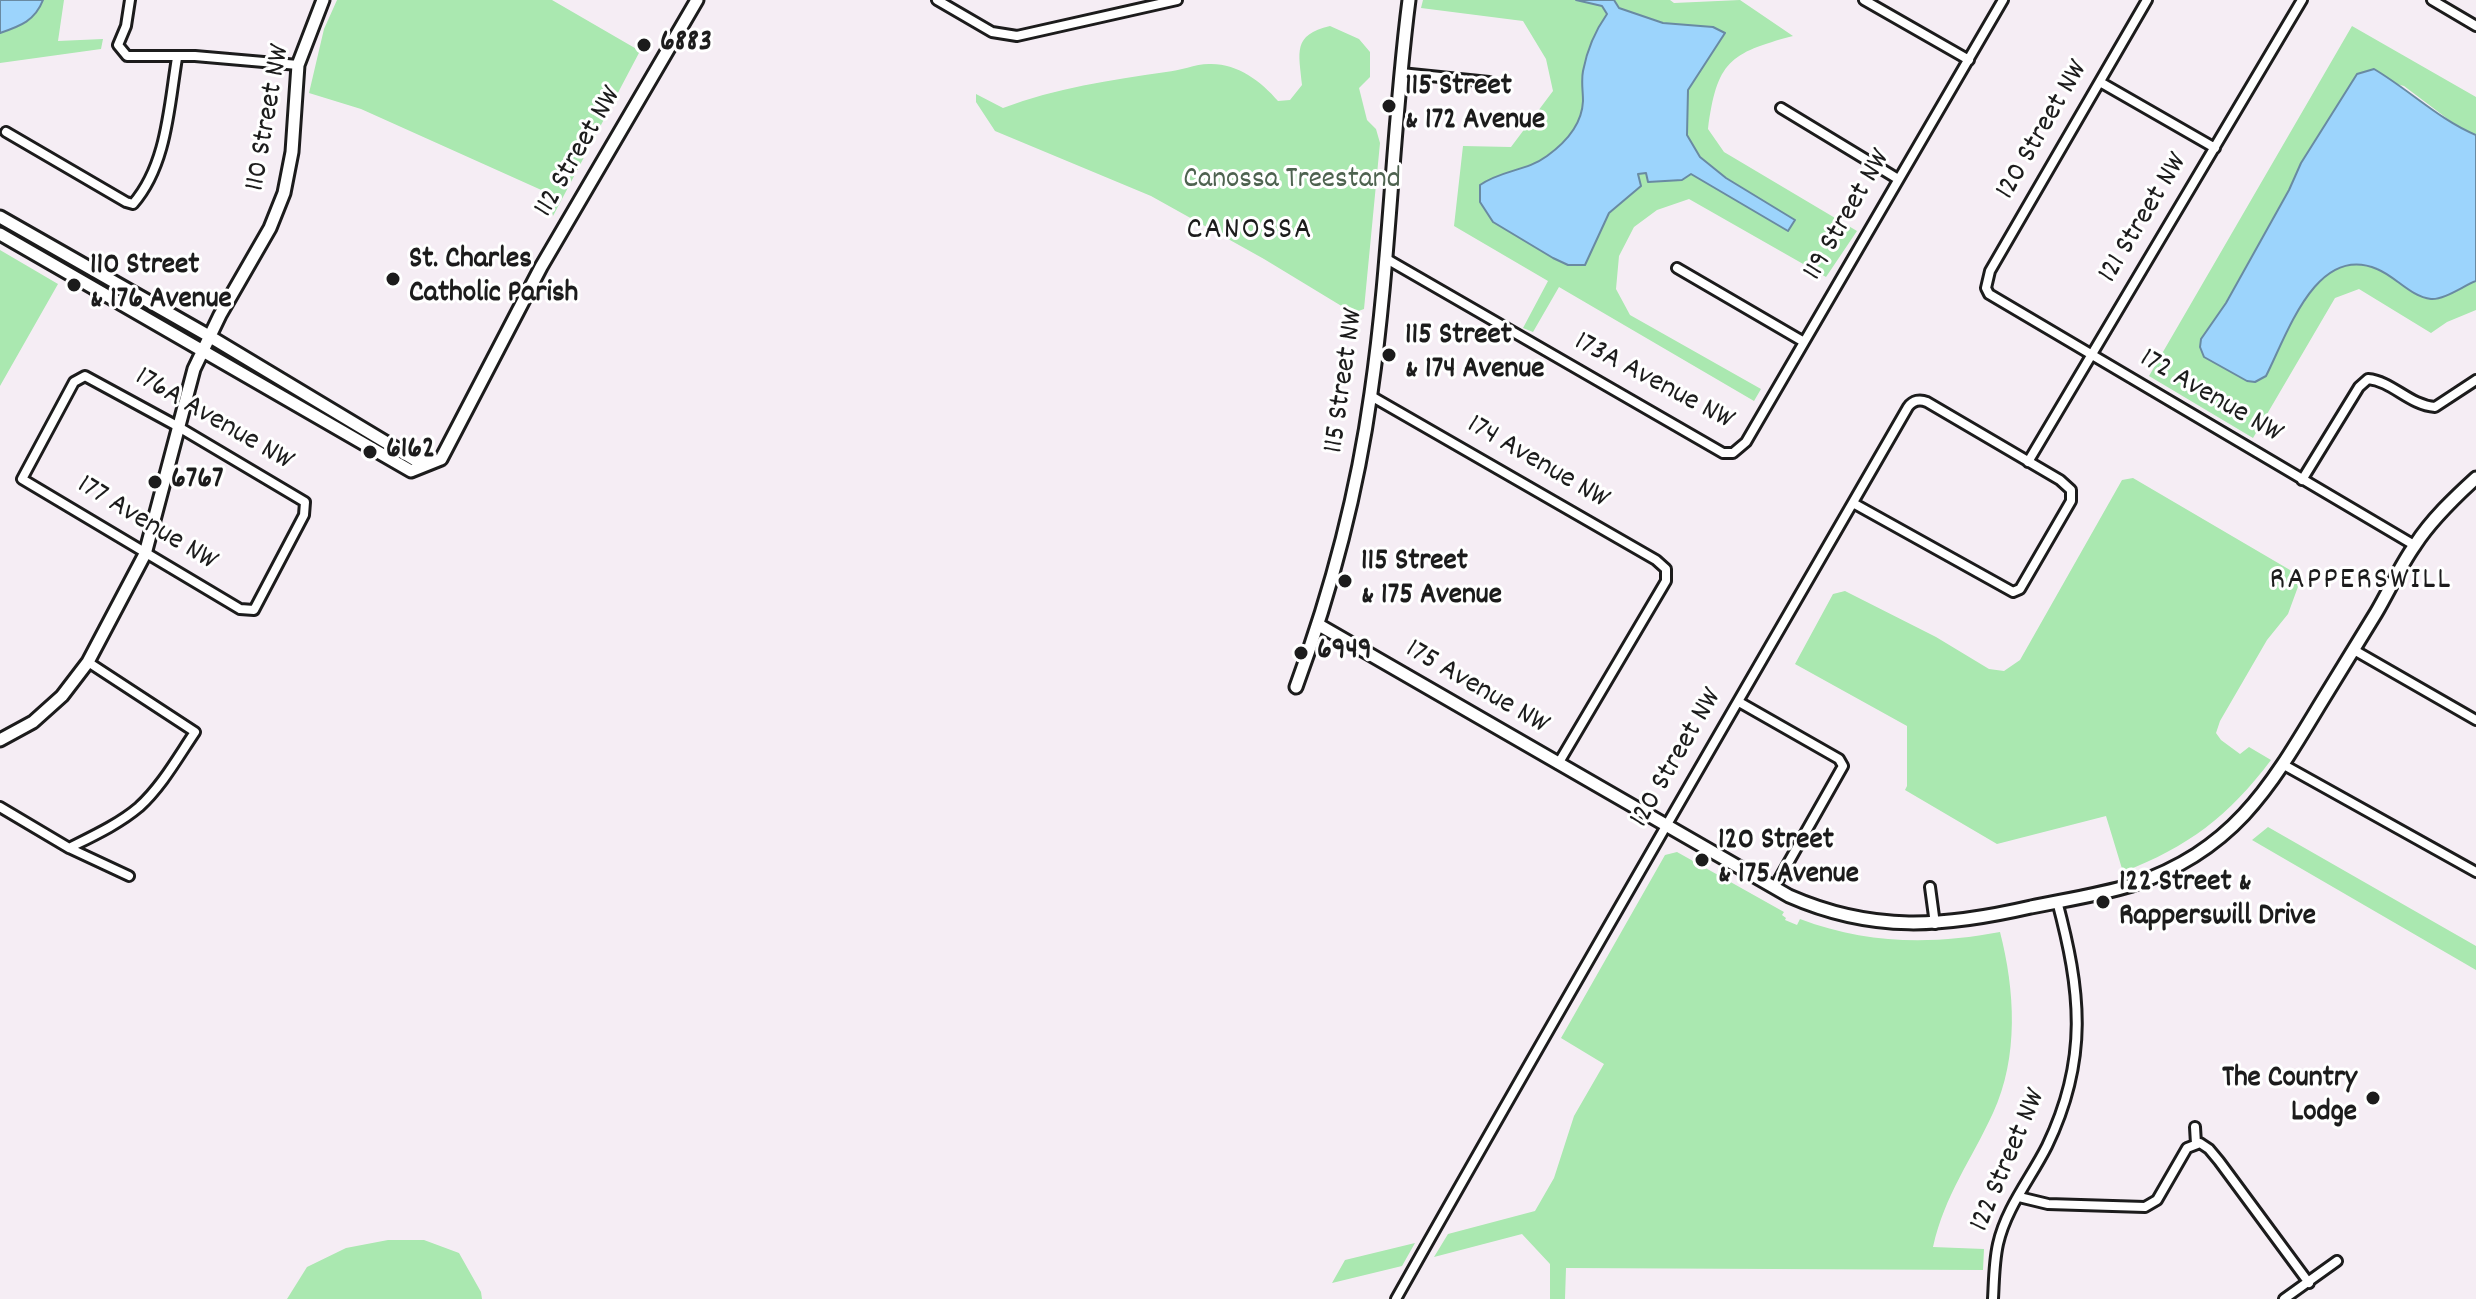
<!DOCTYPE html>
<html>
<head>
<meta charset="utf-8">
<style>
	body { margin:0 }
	canvas { display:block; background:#f5edf4 }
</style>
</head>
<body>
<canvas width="2476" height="1299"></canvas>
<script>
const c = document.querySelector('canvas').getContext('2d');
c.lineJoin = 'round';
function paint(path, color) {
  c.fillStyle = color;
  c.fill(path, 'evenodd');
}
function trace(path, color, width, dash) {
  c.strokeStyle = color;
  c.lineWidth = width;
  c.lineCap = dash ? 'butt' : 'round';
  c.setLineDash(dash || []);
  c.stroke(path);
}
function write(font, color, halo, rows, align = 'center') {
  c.font = font + ' Dekko,sans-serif';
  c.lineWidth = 6;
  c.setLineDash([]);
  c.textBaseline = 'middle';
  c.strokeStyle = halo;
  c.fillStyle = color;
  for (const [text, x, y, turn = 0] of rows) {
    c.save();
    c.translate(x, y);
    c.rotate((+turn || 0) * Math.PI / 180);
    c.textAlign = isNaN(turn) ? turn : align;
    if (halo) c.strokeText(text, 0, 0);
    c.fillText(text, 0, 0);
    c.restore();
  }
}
paint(new Path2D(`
	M0 0H64L58 41 103 39 101 49 0 63Z
	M337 0H552L640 51 553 216 548 193 361 109 309 93 324 29Z
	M1423 0H1670L1674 3 1740 0 1793 36C1729 53 1717 62 1708 129L1724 152 1857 231 1826 277 1689 199 1657 210 1634 227 1619 256 1616 289 1630 315 1761 389 1754 401 1559 287 1533 332 1523 328 1548 281 1454 226 1463 146 1511 147 1553 91 1546 59 1523 21 1421 8Z
	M1330 26 1359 39 1370 52V77L1359 88 1367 120 1376 129 1380 143 1364 309 1353 313 1264 259 1151 196 995 131 976 102V94L1003 108C1056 88 1110 80 1166 72 1180 71 1195 64 1209 64 1237 63 1261 81 1278 101L1290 100 1302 85C1299 52 1292 35 1330 26Z
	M2352 26 2476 97V135L2461 129 2404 86 2357 74 2301 163 2289 190 2226 303 2201 339 2255 382 2266 376C2287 335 2316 243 2377 269 2395 276 2411 297 2431 299 2444 300 2463 287 2476 281V310L2447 322 2431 333 2359 289 2335 298 2253 438 2149 376Z
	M0 250 58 284 0 386Z
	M2133 478 2290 570 2299 584 2288 614 2267 640 2220 721 2216 733 2221 740 2240 754 2249 747 2271 760C2229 816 2188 847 2123 872L2106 816 1997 844 1905 790 1907 786V726L1795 664 1833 594 1845 591 1936 637 1989 669 2004 671 2020 660 2122 480Z
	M2268 827 2476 946V970L2252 840Z
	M1677 852 1784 912 1782 915 1786 918 1785 920 1797 925 1800 919C1866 944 1931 945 2000 932 2015 990 2019 1057 1993 1113 1971 1161 1945 1194 1933 1247L1984 1249 1983 1270 1566 1268 1565 1299H1550V1264L1522 1234 1434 1257 1448 1234 1535 1211 1554 1178 1574 1116 1604 1064 1561 1038 1665 855Z
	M388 1240H424L459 1253 481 1292 482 1299H287L307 1267 346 1248Z
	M1415 1243 1402 1266 1332 1283 1345 1260Z`), '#aae8b0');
const water = new Path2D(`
	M0 0H43C35 21 20 26 0 33Z
	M1576 0H1614L1619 8 1663 23 1713 27 1725 33 1688 90 1687 135 1700 157 1726 178 1795 220 1788 231 1691 174 1682 180 1648 182 1646 173 1638 174 1641 186 1609 213 1585 265H1568L1553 258 1493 222 1480 202V185C1501 170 1527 171 1547 156 1565 143 1582 125 1583 101 1583 91 1581 81 1583 71 1587 50 1595 31 1607 14L1602 6Z
	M2374 69C2408 89 2441 121 2476 135V281C2463 286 2444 300 2431 299 2411 297 2395 276 2377 269 2316 243 2287 335 2266 376L2255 382 2247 381 2204 357 2200 347 2201 339 2226 303 2289 190 2301 163 2357 74Z`);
paint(water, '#9cd4fc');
trace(water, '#698aa2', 2);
const street = new Path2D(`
	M130 0 126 26 118 45 127 56H195L298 65
	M937 0 992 32 1017 36 1177 0
	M1864 0 1969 60
	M2147 0 1990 271 1986 288 1989 294 2414 545
	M2432 0 2476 26
	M1401 73 1489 82
	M2100 82 2215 148
	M1781 108 1898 179
	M6 132 126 202 133 204C167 165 169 106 177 58
	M1385 258 1723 453H1733L1746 442 2003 0
	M1677 268 1804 342
	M85 376 177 426 305 502 304 515 254 610 240 609 22 479 74 382Z
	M1371 396 1656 560 1666 569V581L1558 764
	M2028 462 2302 0
	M2302 480 2359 387 2368 379C2392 381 2409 405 2435 407L2476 380
	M2354 650 2476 720
	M1739 702 1839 759 1843 766 1774 888
	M2284 765 2476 872
	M0 807 69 848 129 876
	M69 848C93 836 119 824 139 807 162 786 178 757 195 732L88 662
	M1930 887 1935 924
	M2195 1127 2196 1144
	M2019 1197 2048 1204 2145 1207 2157 1200 2187 1148 2200 1143 2209 1149 2219 1161 2309 1283
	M1396 1299C1564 1000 1737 704 1908 407 1913 400 1920 399 1927 402L2060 480 2071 490V501L2020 589 2013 592 1853 503
	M1993 1299C1994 1281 1994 1262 1998 1244 2006 1208 2031 1178 2047 1146 2089 1059 2081 991 2057 901
	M2284 1299 2337 1261`);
const secondary = new Path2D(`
	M0 217 209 336 417 461 432 459
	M0 234 411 471 441 459
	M441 459 541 267 697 0
	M1319 625 1789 896C1873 933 1944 927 2031 907 2065 900 2099 895 2132 885 2232 851 2268 791 2319 706 2338 675 2357 644 2376 613 2389 591 2400 566 2415 545 2431 520 2454 498 2476 478
	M1296 687C1331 592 1357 494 1371 393 1390 263 1392 131 1409 0
	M0 740 33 722 62 696 88 662 145 554 194 369 220 315 270 228 284 193 292 152 298 65 323 0`);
trace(street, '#1c1c1c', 14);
trace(secondary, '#1c1c1c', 17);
trace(street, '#fff', 8);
trace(secondary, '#fff', 11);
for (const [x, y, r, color] of [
	[644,45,8,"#1c1c1c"],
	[1389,106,8,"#1c1c1c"],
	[393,279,8,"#1c1c1c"],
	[74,285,8,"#1c1c1c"],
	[1389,355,8,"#1c1c1c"],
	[370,452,8,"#1c1c1c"],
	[155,482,8,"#1c1c1c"],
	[1345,581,8,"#1c1c1c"],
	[1301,653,8,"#1c1c1c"],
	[1702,860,8,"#1c1c1c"],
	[2103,902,8,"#1c1c1c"],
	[2373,1098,8,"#1c1c1c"]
]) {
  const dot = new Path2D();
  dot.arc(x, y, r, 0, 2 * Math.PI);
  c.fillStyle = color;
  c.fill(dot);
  trace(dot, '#fff', 3);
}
write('bold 30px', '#1c1c1c', '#fff', [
	["6883",660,45],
	["115 Street",1405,89],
	["& 172 Avenue",1405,123],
	["St. Charles",409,262],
	["Catholic Parish",409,296],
	["110 Street",90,268],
	["& 176 Avenue",90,302],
	["115 Street",1405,338],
	["& 174 Avenue",1405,372],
	["6162",386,452],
	["6767",171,482],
	["115 Street",1361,564],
	["& 175 Avenue",1361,598],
	["6949",1317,653],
	["120 Street",1718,843],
	["& 175 Avenue",1718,877],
	["122 Street &",2119,885],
	["Rapperswill Drive",2119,919],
	["The Country",2357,1081,"right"],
	["Lodge",2357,1115,"right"]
], 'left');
write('30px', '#1c1c1c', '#fff', [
	["110 Street NW",270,118,-80],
	["120 Street NW",2044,131,-60],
	["112 Street NW",580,153,-60],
	["119 Street NW",1849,216,-60],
	["121 Street NW",2145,219,-59],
	["115 Street NW",1346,381,-82],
	["173A Avenue NW",1653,383,28],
	["172 Avenue NW",2210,398,30],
	["176A Avenue NW",213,421,30],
	["174 Avenue NW",1537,464,30],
	["177 Avenue NW",146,525,31],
	["175 Avenue NW",1476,689,30],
	["120 Street NW",1678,759,-60],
	["122 Street NW",2010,1161,-67]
]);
write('30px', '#4e6350', '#fff', [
	["Canossa Treestand",1292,182]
]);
c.letterSpacing = '2px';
write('32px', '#1c1c1c', '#fff', [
	["CANOSSA",1250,233],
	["RAPPERSWILL",2361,583]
]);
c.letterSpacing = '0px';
</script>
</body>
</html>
